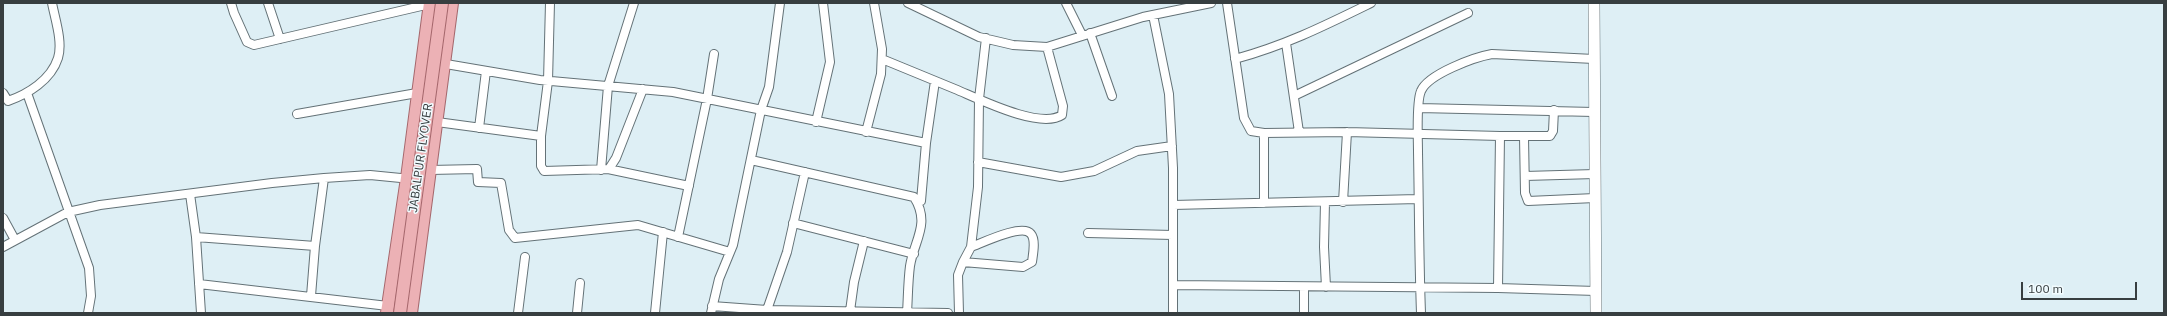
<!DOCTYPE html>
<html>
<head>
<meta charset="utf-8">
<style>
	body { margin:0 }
	#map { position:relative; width:2167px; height:316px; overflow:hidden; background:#deeff5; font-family:"IBM Plex Sans",sans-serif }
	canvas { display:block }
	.frame { position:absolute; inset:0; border:4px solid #373e40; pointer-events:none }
	.scale { position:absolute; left:2021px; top:282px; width:116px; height:18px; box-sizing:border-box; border:2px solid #373e40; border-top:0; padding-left:5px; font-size:12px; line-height:14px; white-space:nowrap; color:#373e40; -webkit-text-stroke:3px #f1fbfe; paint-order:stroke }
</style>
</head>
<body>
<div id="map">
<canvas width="2167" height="316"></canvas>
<div class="frame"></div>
<div class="scale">100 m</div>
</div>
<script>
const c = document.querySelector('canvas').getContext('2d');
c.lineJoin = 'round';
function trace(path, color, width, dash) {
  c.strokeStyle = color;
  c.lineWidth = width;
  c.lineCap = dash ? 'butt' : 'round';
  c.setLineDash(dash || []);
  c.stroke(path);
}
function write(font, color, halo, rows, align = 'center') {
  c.font = font + ' "IBM Plex Sans",sans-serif';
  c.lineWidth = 3;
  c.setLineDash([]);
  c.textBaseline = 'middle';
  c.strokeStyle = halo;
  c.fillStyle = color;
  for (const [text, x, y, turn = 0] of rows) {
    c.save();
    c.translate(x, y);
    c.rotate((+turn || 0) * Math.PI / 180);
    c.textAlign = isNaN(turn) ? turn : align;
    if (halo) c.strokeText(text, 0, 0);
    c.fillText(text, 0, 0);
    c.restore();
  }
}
const street = new Path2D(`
	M231 3 234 13 247 42 254 45 430 4
	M268 3 280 39
	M550 3 548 81 541 136V166L544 171 609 169 616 158 643 89
	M908 3 979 37 1013 45 1047 47 1143 17 1211 3
	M1066 3 1082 35
	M1227 3 1244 118 1251 131 1264 133
	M1153 15 1169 94 1173 168V313
	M1090 33 1112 96
	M1286 43 1299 132
	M882 59C906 69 931 79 955 89 977 98 1040 130 1062 115L1063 106 1047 47
	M1235 59C1286 45 1324 26 1371 3
	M440 63 540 80 673 92 926 143
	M3 93 8 101C28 94 51 80 58 58 63 42 55 19 52 3
	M27 93 89 268 91 296 88 313
	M1294 96 1468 13
	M1419 108 1594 112
	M297 114 417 93
	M437 122 541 136
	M816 122 830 62 823 3
	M479 128 486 71
	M866 132 881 74 882 49 874 3
	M1500 136H1550L1553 131 1554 110
	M1524 137 1525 193 1528 201 1595 198
	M751 160 914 197C931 224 914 240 910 266 908 281 908 297 907 313
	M978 162 1061 177 1094 171 1137 151 1172 146
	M608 169 689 186
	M430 170 477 169 478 182 501 183 509 230 515 238 638 225 730 252
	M601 170 608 86 634 3
	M1525 176 1595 174
	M190 194 196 237 201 313
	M921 201 926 143 935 81
	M1325 202 1324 247 1326 287
	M1343 202 1347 132
	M1264 203V133L1347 132 1500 136 1498 288
	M1173 205 1418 199
	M3 218 15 240
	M793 223 914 254
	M1088 233 1173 235
	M196 237 315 246
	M678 237 707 99 714 54
	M3 247 68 212 100 205 272 183 324 178 370 175 411 179
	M963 262 1023 267 1032 262C1033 254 1036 240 1031 234 1023 223 982 243 971 247
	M199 284 388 306
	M1173 285 1498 288 1596 291
	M1304 287V313
	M311 296 315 246 324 178
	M712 306 767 310 948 313
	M767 310 787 252 805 172
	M850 311 854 282 864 241
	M518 313 525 257
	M577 313 580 283
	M655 313 663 232
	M711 313 719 279 733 245 761 110 769 87 780 3
	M959 313 958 275 963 262 971 247 978 187 979 99 986 38
	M1421 313C1419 259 1419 205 1418 152 1418 138 1416 102 1421 91 1428 74 1475 57 1492 54L1594 59`);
const secondary = new Path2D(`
	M1594 3 1596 313`);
const primary = new Path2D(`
	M387 313 407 178 430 3
	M411 313 452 3`);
trace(street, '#647277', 10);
trace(secondary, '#647277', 12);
trace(primary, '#a5676c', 14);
trace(street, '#fff', 8);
trace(secondary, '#fff', 11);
trace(primary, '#ecb1b5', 12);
const primaryBridge = new Path2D(`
	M400 313 442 3`);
trace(primaryBridge, '#a5676c', 14, []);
trace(primaryBridge, '#ecb1b5', 12);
write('12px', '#373e40', '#f1fbfe', [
	["JABALPUR FLYOVER",421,158,-82]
]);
</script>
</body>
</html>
